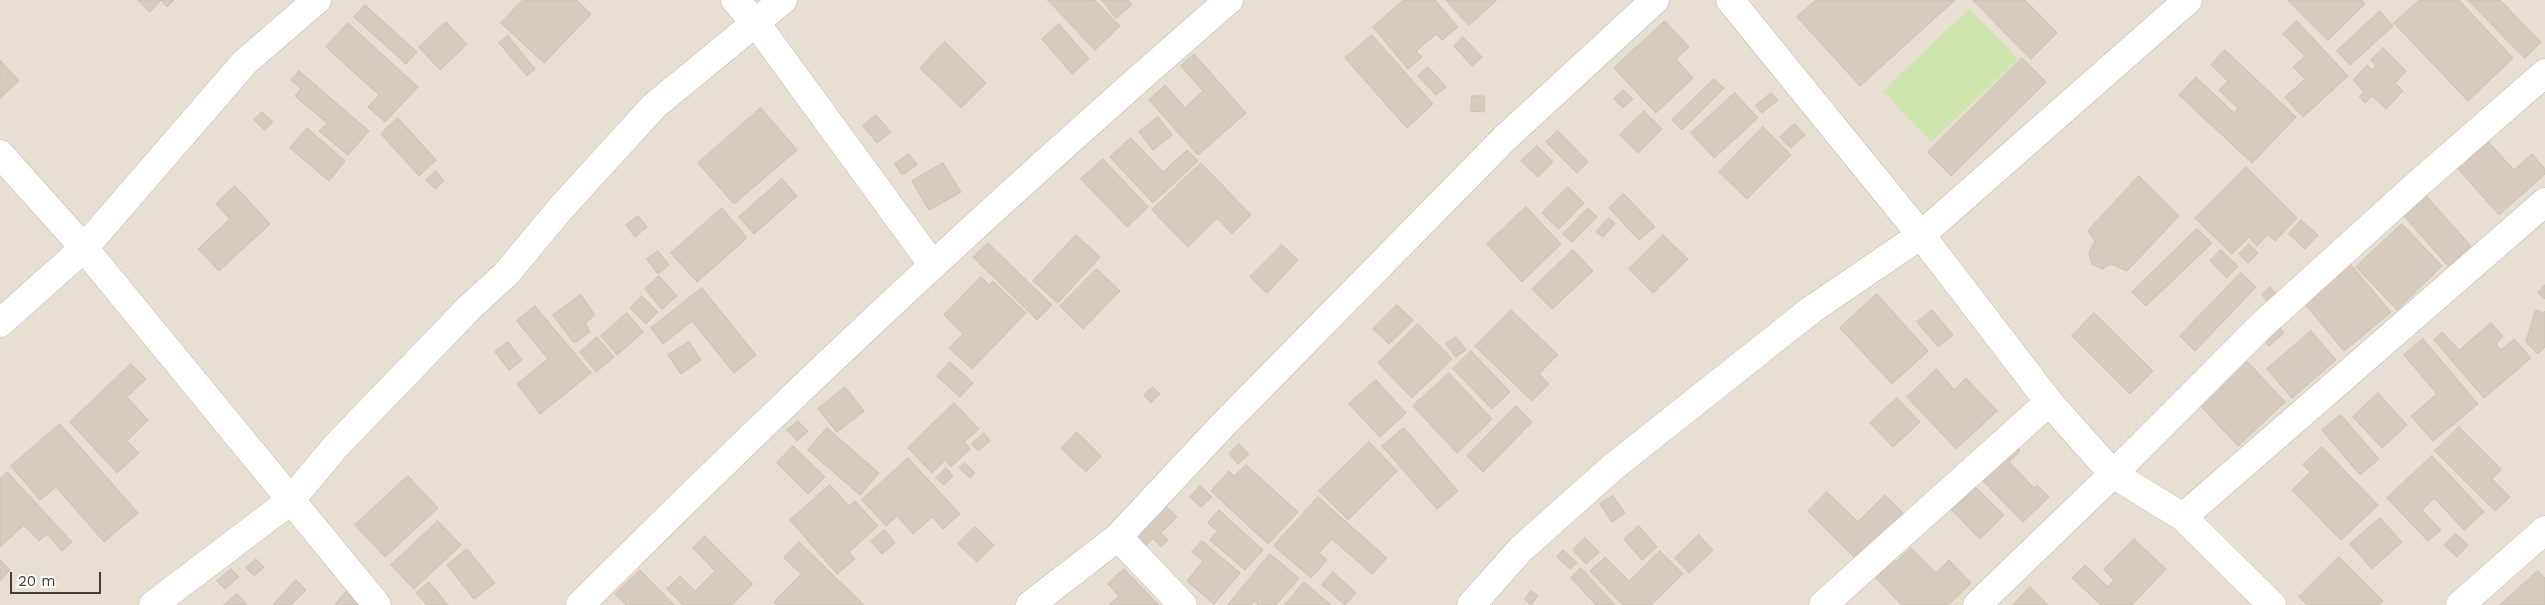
<!DOCTYPE html>
<html>
<head>
<meta charset="utf-8">
<style>
	body { margin:0 }
	#map { position:relative; width:2545px; height:605px; overflow:hidden; background:#f2ede4; font-family:"Work Sans",sans-serif }
	canvas { display:block }
	.scale { position:absolute; left:10px; top:572px; width:91px; height:22px; box-sizing:border-box; border:2px solid #443d34; border-top:0; padding-left:6px; font-size:15px; line-height:18px; white-space:nowrap; color:#443d34; -webkit-text-stroke:4px #fff; paint-order:stroke }
</style>
</head>
<body>
<div id="map">
<canvas width="2545" height="605"></canvas>
<div class="scale">20 m</div>
</div>
<script>
const c = document.querySelector('canvas').getContext('2d');
c.lineJoin = 'round';
function paint(path, color) {
  c.fillStyle = color;
  c.fill(path, 'evenodd');
}
function trace(path, color, width, dash) {
  c.strokeStyle = color;
  c.lineWidth = width;
  c.lineCap = dash ? 'butt' : 'round';
  c.setLineDash(dash || []);
  c.stroke(path);
}
paint(new Path2D(`
	M0 0H2545V605H0Z`), '#e6dfd2');
paint(new Path2D(`
	M1969 9 2018 59 1931 142 1883 91Z`), '#cee5ae');
const building = new Path2D(`
	M138 0H174L167 7 161 0 150 12Z
	M523 0H576L591 14 544 63 501 23Z
	M1048 0H1095L1120 26 1095 50Z
	M1102 0H1128L1132 5 1116 18Z
	M1404 0H1435L1458 27 1442 40 1436 34 1416 51 1422 57 1408 69 1373 27Z
	M1446 0H1497L1469 25Z
	M1816 0H1955L1860 86 1797 17Z
	M1973 0H2025L2057 33 2031 59Z
	M2288 0H2362L2365 4 2328 40Z
	M2420 0H2459L2513 58 2468 101 2394 23Z
	M2468 0H2500L2541 42 2525 58Z
	M365 5 417 52 406 64 354 17Z
	M2380 11 2393 26 2350 65 2337 51Z
	M1665 21 1689 47 1676 59 1693 78 1656 113 1614 68Z
	M2297 21 2348 76 2303 117 2285 97 2305 79 2293 67 2305 56 2283 34Z
	M446 22 467 44 440 70 419 47Z
	M348 23 418 87 385 122 368 107 379 95 326 47Z
	M1059 24 1089 59 1072 74 1042 39Z
	M1372 35 1433 104 1407 128 1345 58Z
	M508 36 535 69 527 76 499 43Z
	M1463 37 1482 57 1472 66 1454 46Z
	M945 42 986 83 961 108 920 68Z
	M2383 48 2406 71 2395 83 2403 91 2386 109 2372 96 2365 103 2359 96 2364 92 2353 80 2367 65 2372 70 2376 66 2371 60Z
	M2225 50 2296 117 2252 163 2179 95 2196 77 2234 113 2238 108 2219 90 2228 81 2211 65Z
	M1194 54 1246 113 1198 155 1149 100 1165 85 1185 108 1203 91 1181 66Z
	M2022 58 2046 82 1951 176 1928 152Z
	M0 60 19 81 0 98Z
	M1428 67 1446 87 1436 95 1418 76Z
	M299 71 369 131 348 155 319 131 327 123 295 96 301 89 291 80Z
	M1714 79 1724 88 1682 130 1672 120Z
	M1623 90 1633 99 1623 108 1614 99Z
	M1735 93 1758 118 1714 158 1691 133Z
	M1771 93 1778 100 1762 113 1756 106Z
	M1472 96H1485L1484 112 1471 111Z
	M761 108 797 150 734 204 698 163Z
	M1644 111 1662 129 1638 153 1620 135Z
	M262 112 273 122 264 130 254 120Z
	M876 115 891 132 877 143 863 126Z
	M1158 117 1172 135 1153 150 1139 132Z
	M398 118 436 160 419 176 381 134Z
	M1795 124 1805 135 1791 148 1780 137Z
	M1763 127 1791 155 1747 199 1719 172Z
	M307 128 345 161 329 181 290 148Z
	M1558 131 1588 162 1577 173 1546 142Z
	M2483 136 2514 170 2532 154 2545 169V174L2499 215 2453 163Z
	M1131 138 1163 172 1187 150 1198 161 1153 203 1110 157Z
	M1537 146 1553 162 1538 177 1521 161Z
	M909 154 917 165 902 175 895 164Z
	M1103 159 1148 207 1127 227 1081 179Z
	M943 163 961 192 929 210 912 181Z
	M1201 163 1251 215 1232 234 1217 218 1188 247 1152 210Z
	M2246 167 2297 218 2275 241 2268 234 2257 246 2249 237 2232 254 2195 218Z
	M436 171 444 181 435 189 426 180Z
	M2139 176 2179 216 2127 271 2111 264 2102 269 2092 264 2089 253 2095 241 2088 231Z
	M782 179 797 196 754 234 739 217Z
	M235 186 270 224 219 271 198 249 230 219 216 204Z
	M1568 187 1584 203 1559 229 1542 213Z
	M2420 189 2471 246 2448 266 2398 209Z
	M1624 194 1655 227 1639 240 1609 208Z
	M1526 207 1561 244 1522 282 1487 244Z
	M722 208 747 238 697 282 671 253Z
	M1588 208 1597 217 1572 242 1563 234Z
	M638 216 647 227 635 237 626 225Z
	M1609 218 1615 223 1603 237 1596 232Z
	M2301 220 2318 235 2305 249 2289 234Z
	M2402 224 2442 266 2397 310 2356 267Z
	M2197 229 2212 243 2146 306 2132 292Z
	M1076 235 1100 257 1058 303 1033 281Z
	M1663 235 1688 259 1653 293 1629 269Z
	M988 243 1052 305 1037 320 973 257Z
	M2249 244 2258 253 2248 263 2239 254Z
	M1282 245 1298 260 1267 293 1250 277Z
	M1573 250 1593 271 1552 309 1532 289Z
	M2221 250 2238 266 2227 278 2210 261Z
	M658 251 669 265 658 274 647 259Z
	M2346 259 2391 312 2344 351 2300 298Z
	M1097 269 1120 291 1083 329 1060 306Z
	M2241 273 2256 287 2195 351 2180 336Z
	M659 276 677 296 662 309 645 289Z
	M981 277 989 285 993 281 1026 313 972 369 949 348 963 334 944 315Z
	M2545 285V299L2538 293Z
	M2270 287 2279 296 2271 305 2262 295Z
	M702 288 756 355 734 373 692 321 663 344 651 328Z
	M1877 294 1928 351 1892 384 1840 328Z
	M581 295 595 315 585 323 590 332 574 343 553 315Z
	M642 296 658 312 646 324 630 308Z
	M1397 305 1413 320 1389 344 1373 329Z
	M535 306 591 373 540 414 517 384 548 359 517 321Z
	M1511 310 1558 355 1539 374 1549 384 1532 401 1475 346Z
	M1932 310 1953 335 1938 347 1917 322Z
	M2536 310 2543 313 2545 311V347L2538 354 2526 342Z
	M627 313 643 332 617 355 601 336Z
	M2094 313 2153 371 2130 394 2072 336Z
	M2276 323 2284 333 2269 346 2261 337Z
	M2491 323 2503 337 2496 344 2501 350 2514 339 2531 358 2484 398 2434 340 2442 332 2459 350Z
	M1418 324 1452 359 1412 398 1378 363Z
	M2311 331 2336 360 2292 398 2267 369Z
	M597 337 614 357 596 372 580 352Z
	M1456 337 1466 350 1456 357 1446 344Z
	M2423 339 2478 404 2433 441 2411 416 2437 394 2404 355Z
	M508 342 522 360 509 370 495 352Z
	M689 342 701 360 681 374 668 355Z
	M1471 351 1510 392 1492 409 1453 369Z
	M2243 357 2285 402 2238 446 2196 401Z
	M950 362 973 383 960 397 937 376Z
	M131 364 146 379 127 397 148 420 127 441 139 453 117 473 70 422Z
	M1937 369 1954 390 1966 378 1997 411 1956 449 1907 397Z
	M1449 373 1492 419 1457 453 1413 406Z
	M1376 380 1406 413 1380 437 1349 404Z
	M845 387 864 411 837 432 818 409Z
	M1153 387 1160 394 1151 403 1144 395Z
	M2378 393 2407 425 2382 448 2353 417Z
	M1897 398 1920 422 1893 447 1870 423Z
	M954 403 979 429 964 442 970 449 951 467 945 460 932 473 908 448Z
	M1516 406 1532 422 1483 472 1467 456Z
	M2341 415 2379 459 2360 475 2322 430Z
	M798 421 808 431 797 441 787 430Z
	M60 424 138 513 104 542 56 487 40 500 11 466Z
	M2459 427 2501 469 2492 479 2510 497 2495 511 2435 451Z
	M827 428 879 473 860 495 808 450Z
	M1404 428 1458 491 1437 509 1382 446Z
	M1077 432 1101 456 1086 472 1061 448Z
	M984 433 990 441 978 451 972 444Z
	M2011 441 2020 451 2009 462 2034 488 2037 485 2049 497 2023 522 1976 474Z
	M1369 442 1397 471 1348 520 1319 491Z
	M1239 444 1249 454 1238 464 1229 454Z
	M793 446 825 477 808 494 777 463Z
	M2322 447 2378 505 2341 540 2292 490 2310 472 2303 465Z
	M2432 456 2484 512 2464 530 2434 498 2422 510 2441 530 2428 541 2387 498Z
	M908 458 960 514 943 529 932 517 913 534 897 516 886 526 862 500Z
	M965 463 975 473 970 478 959 468Z
	M1246 465 1298 512 1268 544 1211 491 1229 471 1234 476Z
	M946 468 953 476 944 485 936 478Z
	M7 472 72 542 62 551 47 534 39 541 24 525 0 547V479Z
	M408 476 438 508 385 557 355 525Z
	M1971 483 2004 515 1980 539 1948 506Z
	M830 485 849 506 855 501 878 526 849 552 855 559 837 574 790 520Z
	M1200 486 1212 497 1201 507 1190 497Z
	M1827 492 1858 522 1885 495 1903 513 1857 560 1808 511Z
	M1613 496 1625 513 1612 522 1600 504Z
	M1318 497 1387 558 1372 574 1332 539 1319 553 1327 560 1311 578 1274 546Z
	M1166 506 1177 517 1161 533 1168 540 1161 547 1153 538 1145 547 1135 537Z
	M1219 510 1263 550 1245 570 1210 540 1217 531 1208 523Z
	M2380 518 2402 542 2372 569 2350 544Z
	M438 521 461 545 414 589 391 565Z
	M1639 526 1657 547 1642 560 1624 539Z
	M975 527 994 545 977 562 958 544Z
	M885 530 895 543 882 554 871 541Z
	M2456 534 2468 545 2457 557 2444 545Z
	M1699 535 1713 550 1689 573 1675 558Z
	M705 536 753 584 732 605H683L667 589 680 576 695 591 715 571 693 548Z
	M1585 538 1599 552 1586 564 1573 550Z
	M2134 539 2166 569 2132 605H2101L2072 578 2085 565 2108 587 2114 580 2104 570Z
	M1202 541 1240 573 1214 604 1187 581 1203 561 1192 552Z
	M799 542 864 605H777L774 602 801 574 784 558Z
	M1911 548 1936 573 1949 560 1971 583 1948 605H1902L1872 574 1891 556 1896 562Z
	M467 549 495 583 474 599 447 565Z
	M1563 550 1577 563 1570 569 1557 557Z
	M1660 551 1683 574 1651 605H1623L1590 571 1605 557 1629 581Z
	M1270 554 1299 578 1276 605H1258L1254 601 1251 605H1228Z
	M2339 557 2383 601 2379 605H2308L2299 597Z
	M256 559 264 567 254 576 246 568Z
	M0 560 10 570 0 581Z
	M1581 568 1615 605H1596L1571 578Z
	M231 569 239 577 225 589 217 581Z
	M1124 569 1159 605H1109L1119 596 1108 584Z
	M640 570 674 605H626L615 594Z
	M2538 571 2545 578V605H2500Z
	M1333 572 1356 593 1345 605 1322 585Z
	M296 580 306 590 291 605H276L274 604Z
	M429 582 448 605H427L416 593Z
	M1304 582 1331 605H1285Z
	M2030 587 2048 605H2013Z
	M349 588 361 605H335Z
	M1531 591 1538 596 1531 605 1525 599Z
	M237 594 247 605H224Z`);
paint(building, '#d6cbbd');
trace(building, '#cdc0ae', 1);
const minor = new Path2D(`
	M735 0 756 23 932 264
	M1730 0 1921 235 2049 402 2113 474 2183 517 2272 605
	M0 154 84 248 377 605
	M0 323 84 248 245 62 317 0
	M2183 517 2545 202
	M1118 537 1183 605
	M153 605 290 501 336 446 469 308 506 274 561 208 654 106 783 0
	M580 605C789 396 1005 194 1229 0
	M1030 605 1118 537 1220 428 1505 138 1655 0
	M1471 605 1521 549 1613 467 1811 310 1921 235 2188 0
	M1823 605 2049 402
	M1977 605 2113 474 2261 326 2419 183 2545 73
	M2460 605 2545 530`);
trace(minor, '#c0b7aa', 29);
trace(minor, '#fff', 28);
</script>
</body>
</html>
